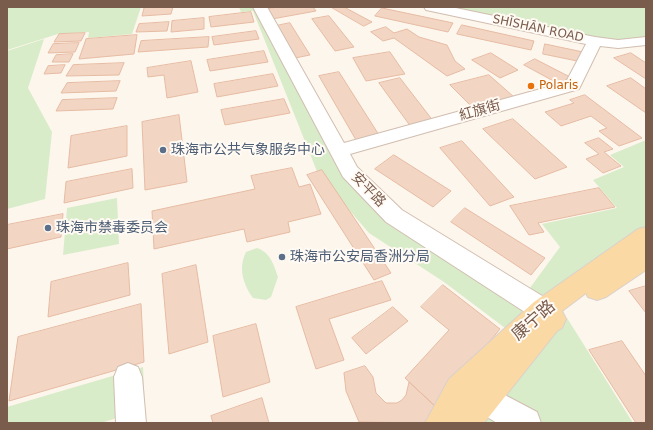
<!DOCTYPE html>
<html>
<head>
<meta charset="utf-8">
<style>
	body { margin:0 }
	#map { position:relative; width:653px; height:430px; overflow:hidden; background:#fdf6ec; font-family:"DejaVu Sans",sans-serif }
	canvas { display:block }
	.frame { position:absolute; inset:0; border:8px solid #7a5c4d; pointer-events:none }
</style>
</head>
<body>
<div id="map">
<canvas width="653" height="430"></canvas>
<div class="frame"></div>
</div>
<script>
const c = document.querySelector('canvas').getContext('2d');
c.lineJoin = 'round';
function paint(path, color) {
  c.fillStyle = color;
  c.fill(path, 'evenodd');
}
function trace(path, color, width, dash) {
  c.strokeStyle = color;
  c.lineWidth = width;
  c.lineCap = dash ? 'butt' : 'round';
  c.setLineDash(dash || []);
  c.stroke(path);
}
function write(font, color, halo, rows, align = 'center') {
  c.font = font + ' "DejaVu Sans","Noto Sans SC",sans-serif';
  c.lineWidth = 4;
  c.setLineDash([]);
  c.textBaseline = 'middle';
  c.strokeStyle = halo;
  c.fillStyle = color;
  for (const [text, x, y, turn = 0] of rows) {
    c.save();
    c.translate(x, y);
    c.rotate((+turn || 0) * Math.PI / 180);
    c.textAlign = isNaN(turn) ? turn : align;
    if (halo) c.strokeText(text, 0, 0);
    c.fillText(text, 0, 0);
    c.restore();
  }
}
paint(new Path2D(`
	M7 7H141L132 34 88 38 89 32 58 34 7 50Z
	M239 7H258L349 173 535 310 509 331 444 282 369 233 318 174 253 11 241 12Z
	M433 7H646V41L618 43Z
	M44 39 28 88 52 132 45 199 7 209V51Z
	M646 140V232L542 307 524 296 560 247 542 224 617 208 593 180 624 167 610 155Z
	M117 198 119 244 63 255 67 208Z
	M257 248C270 252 274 265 278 277L271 297 266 300 253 298C243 284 238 268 246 252Z
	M567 318 633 423H476L553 327Z
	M143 367 145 409 101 423H7V407Z`), '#d8ecc9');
const building = new Path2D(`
	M173 7 171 14 142 16 144 8Z
	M279 7H313L316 11 272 19 267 9Z
	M331 7H344L372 22 364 26Z
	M382 8 453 23 448 32 375 16Z
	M251 12 254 22 211 27 209 17Z
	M329 16 354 47 335 51 312 19Z
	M204 18V29L171 32 172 21Z
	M169 22 167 31 136 32 139 24Z
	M290 23 310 55 295 58 276 26Z
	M462 25 534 41 531 50 457 34Z
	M386 27 394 33 407 29 419 37 447 45 455 61 465 69 447 76 394 38 383 41 371 32Z
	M256 31 259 39 214 45 212 37Z
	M85 33 81 41 54 42 59 34Z
	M137 35 134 54 79 59 86 39Z
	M209 37 208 47 138 52 141 41Z
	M79 43 75 52 48 53 53 44Z
	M545 44 583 52 582 62 543 54Z
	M264 51 268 62 210 71 207 60Z
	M390 52 405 74 366 81 353 58Z
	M491 53 518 70 500 78 472 60Z
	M631 53 646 63V79L614 58Z
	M73 54 69 62H52L56 55Z
	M535 59 570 77 559 84 524 65Z
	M191 61 198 92 167 98 164 75 148 77 147 68Z
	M124 63 119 75 66 76 73 65Z
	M65 65 61 73 44 74 48 66Z
	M339 72 379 135 356 140 319 76Z
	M273 74 278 86 217 97 214 84Z
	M489 75 514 97 473 108 450 85Z
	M400 78 434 122 411 127 379 83Z
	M631 78 646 89V113L607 86Z
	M120 81 116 91 61 93 67 83Z
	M585 95 642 138 619 146 599 131 607 128 591 116 561 126 545 112 574 103 570 100Z
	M117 98 113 109 56 111 62 100Z
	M284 99 290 113 225 125 221 110Z
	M179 115 187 182 145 190 142 122Z
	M513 119 567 167 535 179 483 129Z
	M127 126V156L68 168 71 136Z
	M599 138 613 149 604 152 621 166 603 173 586 159 599 154 585 143Z
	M462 141 514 197 490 206 440 148Z
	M394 155 451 191 433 207 375 169Z
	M292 168 299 187 310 184 321 214 288 222 290 232 247 242 244 229 154 249 152 211 255 189 251 176Z
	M132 169 133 188 64 203 66 182Z
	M322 170 391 273 374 280 307 175Z
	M599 188 615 207 538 223 544 232 529 235 510 206Z
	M465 208 545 258 531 275 451 222Z
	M63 214 61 237 7 249V225Z
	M128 263 130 295 48 317 51 282Z
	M196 265 208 342 169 354 162 274Z
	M382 281 391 300 329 319 344 360 316 369 296 307Z
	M443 285 500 329 436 407 405 378 449 330 421 307Z
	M646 286V313L629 291Z
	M141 304 144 362 9 401 18 337Z
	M393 307 408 321 366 354 352 338Z
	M256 324 270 382 223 397 213 336Z
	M622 341 646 376V423H636L589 350Z
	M365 366 373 377 376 393 386 403H397L402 400 406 395 409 382 436 407 424 423 359 422 346 391 344 373Z
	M262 398 269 423H213L211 416Z`);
paint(building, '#f3d5c3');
trace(building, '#e6bba3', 1);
const minor = new Path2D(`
	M253 7H267L344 143 566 82 586 44 431 11 426 10 424 7H451L595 37 618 40 646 37V45L618 48 600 46 579 89 350 154 357 167 402 210 552 302 556 310 552 318 543 322 534 318 386 222 343 177Z
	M128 363 138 367 142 377 146 423H116L114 377 118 367Z
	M484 384 537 412 541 423H497L474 409 469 399 474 389Z`);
const major = new Path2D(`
	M646 227V270L606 297 597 300 588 297 586 293 562 311 566 319 562 328 557 331 484 423H425L449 379 534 302 638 229Z`);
trace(minor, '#d1beb0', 2);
trace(major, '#dad1cd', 2);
paint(minor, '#fff');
paint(major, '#fbd9a5');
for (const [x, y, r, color] of [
	[531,86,4,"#e8710a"],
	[163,150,4,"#5c6f8a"],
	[48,228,4,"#5c6f8a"],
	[282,257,4,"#5c6f8a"]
]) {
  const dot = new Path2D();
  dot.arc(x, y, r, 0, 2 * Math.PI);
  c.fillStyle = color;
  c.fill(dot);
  trace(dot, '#fffaf3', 1.5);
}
write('12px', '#7a5c4d', '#fffaf3', [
	["SHĪSHĀN ROAD",538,29,12]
]);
write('12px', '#c56008', '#fffaf3', [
	["Polaris",539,86]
], 'left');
write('14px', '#7a5c4d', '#fffaf3', [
	["紅旗街",480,111,-16],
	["安平路",368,190,46]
]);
write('14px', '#4e5e75', '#fffaf3', [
	["珠海市公共气象服务中心",171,150],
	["珠海市禁毒委员会",56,228],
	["珠海市公安局香洲分局",290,257]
], 'left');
write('17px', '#7a5c4d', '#fffaf3', [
	["康宁路",534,321,-41]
]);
</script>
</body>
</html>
